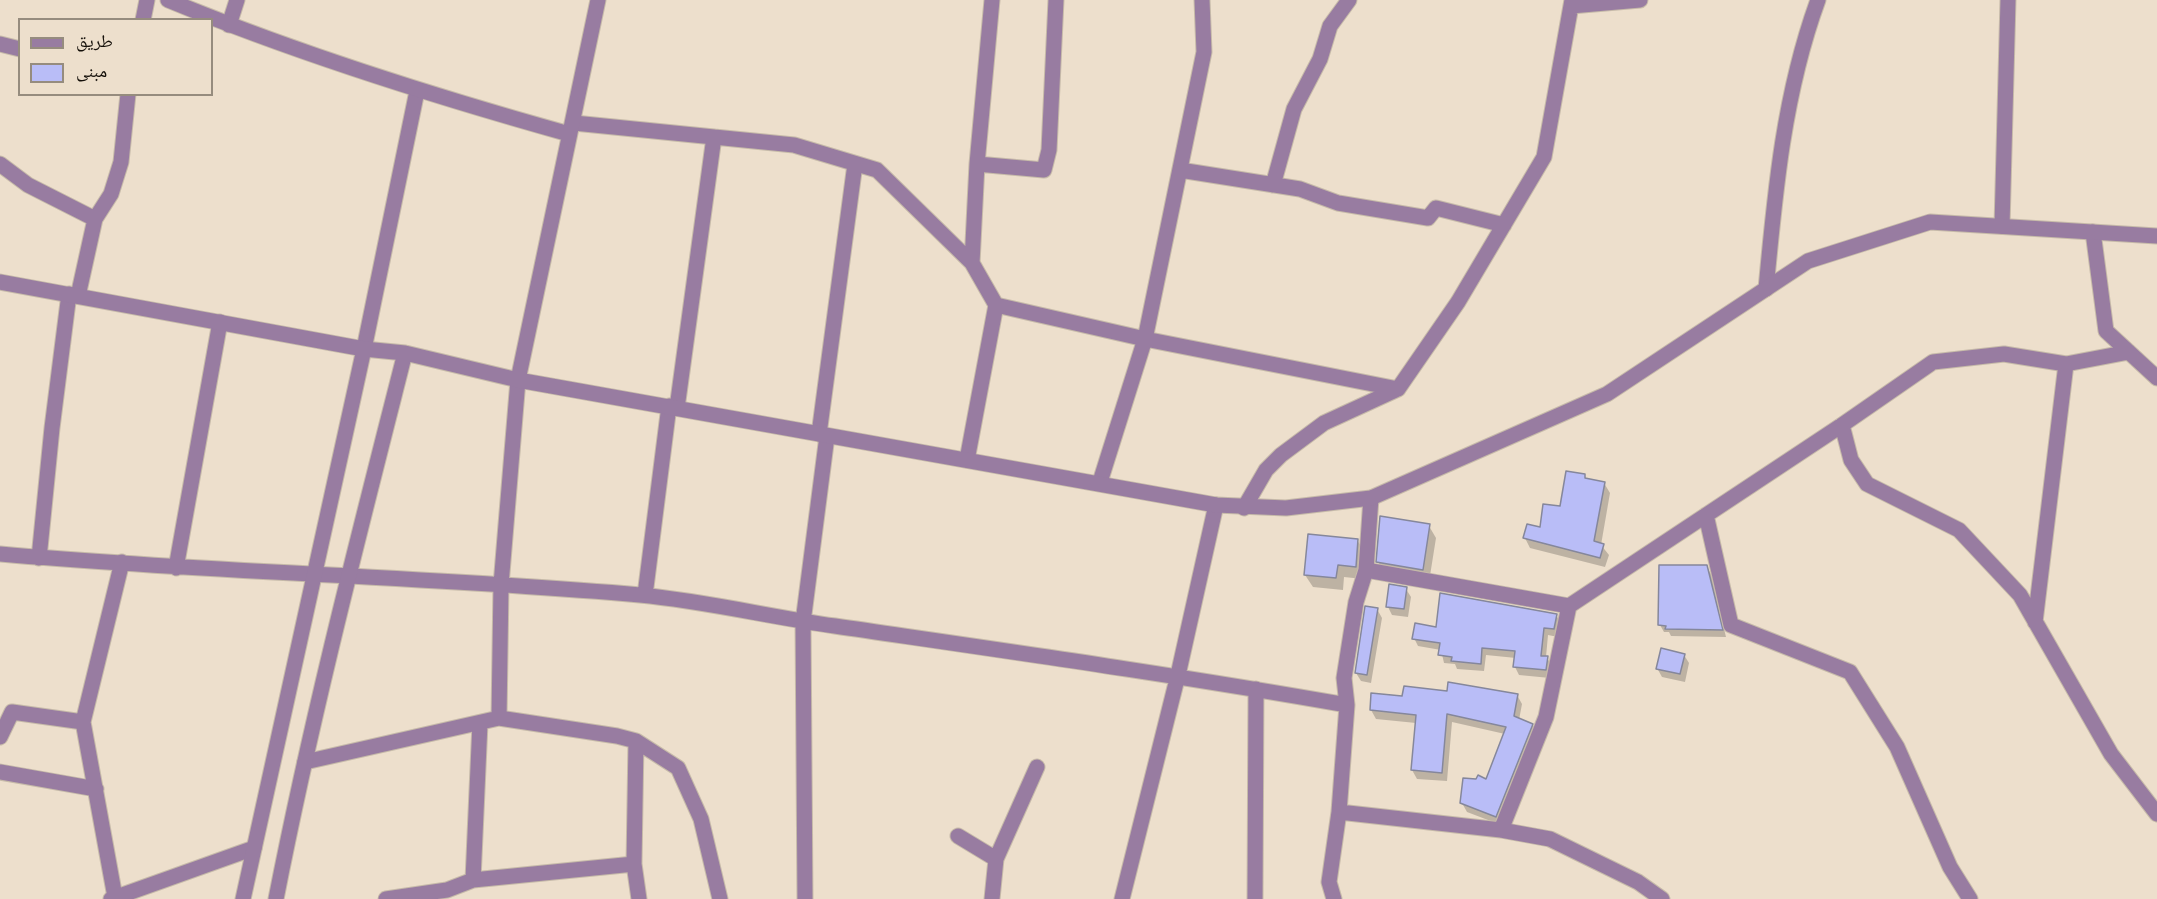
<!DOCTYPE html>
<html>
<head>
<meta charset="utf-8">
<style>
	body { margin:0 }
	#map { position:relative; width:2157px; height:899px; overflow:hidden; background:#eddfcc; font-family:"Roboto Serif","Noto Naskh Arabic",serif }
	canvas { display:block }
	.legend { position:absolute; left:18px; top:18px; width:195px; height:78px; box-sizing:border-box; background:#eddfcc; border:2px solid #968c7e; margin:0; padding:8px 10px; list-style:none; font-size:18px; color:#140f09 }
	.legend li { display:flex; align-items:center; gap:12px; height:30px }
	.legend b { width:30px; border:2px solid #968c7e }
</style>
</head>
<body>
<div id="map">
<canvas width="2157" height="899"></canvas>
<ul class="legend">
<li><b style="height:8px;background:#987ca1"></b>طريق</li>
<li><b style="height:16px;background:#b9bdf7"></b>مبنى</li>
</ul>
</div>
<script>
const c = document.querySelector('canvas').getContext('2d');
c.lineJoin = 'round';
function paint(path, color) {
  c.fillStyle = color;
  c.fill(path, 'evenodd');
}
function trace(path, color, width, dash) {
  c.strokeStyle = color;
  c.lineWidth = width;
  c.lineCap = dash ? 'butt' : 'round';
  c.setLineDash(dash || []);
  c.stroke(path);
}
paint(new Path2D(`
	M1584 475 1587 480 1604 483 1610 493 1601 545 1609 555 1605 567 1530 548 1525 538 1541 529 1561 508Z
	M1429 526 1436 538 1429 582 1385 574 1378 562Z
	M1357 540 1365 553 1363 579 1344 577 1343 590 1313 587 1305 575Z
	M1706 566 1711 574 1726 637 1671 636 1669 632H1664L1660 625Z
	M1406 589 1411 597 1408 617 1392 615 1388 607Z
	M1377 609 1382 618 1371 683 1361 681 1356 673Z
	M1556 615 1561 623 1558 637 1548 635 1546 657 1552 665 1550 678 1519 675 1515 667 1516 658 1486 655 1484 671 1457 669 1455 664 1444 663 1441 650 1418 646 1414 638 1437 629Z
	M1684 655 1689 663 1685 682 1662 677 1657 668Z
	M1448 693 1517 695 1522 704 1519 720 1532 725 1537 734 1501 825 1467 812 1462 803 1487 781 1505 734 1452 722 1447 781 1417 779 1412 770 1416 723 1376 719 1371 710 1404 698Z`), '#0003');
const building = new Path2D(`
	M1566 471 1585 474V478L1605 482 1594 541 1604 544 1600 558 1523 538 1527 524 1540 527 1543 504 1560 506Z
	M1380 516 1430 524 1423 570 1376 562Z
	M1308 534 1358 539 1356 567 1338 565 1336 578 1304 575Z
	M1659 565H1707L1723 630 1665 629 1666 626 1658 625Z
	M1389 584 1407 587 1404 609 1386 607Z
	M1440 593 1557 614 1554 629 1544 628 1541 656H1548L1546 670 1513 667 1515 651 1482 648 1481 664 1451 661 1452 657 1438 655 1440 643 1412 639 1415 623 1436 627Z
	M1365 606 1378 608 1367 675 1355 673Z
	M1661 648 1685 654 1680 674 1656 669Z
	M1448 682 1518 694 1514 716 1533 724 1496 817 1460 803 1463 778 1476 779 1478 775 1486 779 1506 727 1447 714 1442 773 1411 770 1416 715 1370 710 1371 693 1402 696 1404 686 1447 691Z`);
paint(building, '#b9bdf7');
trace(building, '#85879b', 1.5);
const minor = new Path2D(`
	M1571 6 1640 0
	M143 20 147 0
	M229 25 237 0
	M0 44 20 49
	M574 123 794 145 877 170 972 263 996 305 1145 339 1398 389
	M0 164 28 185 95 219
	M977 164 1044 170 1049 150 1056 0
	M1180 170 1300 189 1338 203 1428 218 1436 208 1504 225
	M1273 185 1294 109 1320 59 1330 26 1349 0
	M2002 226 2008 0
	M2093 232 2106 331 2157 378
	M972 263 977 164 992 0
	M1766 289C1775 191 1784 93 1818 0
	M78 296 95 219 111 194 121 162 128 94
	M364 349 417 91
	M677 408 714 137
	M1842 425 1851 460 1867 484 1959 530 2020 595 2111 754 2157 814
	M819 434 855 164
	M967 460 996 305
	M1100 482 1145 339 1204 52 1202 0
	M1371 498 1366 570 1569 606
	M1244 508 1266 470 1281 455 1324 423 1398 389 1458 302 1544 157 1572 0
	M1706 515 1731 625 1850 672 1897 747 1950 867 1970 899
	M0 554C213 573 427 576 640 595 705 601 770 617 835 626 1006 651 1177 675 1347 705
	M39 558 52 428 69 294
	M176 568 220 322
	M645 595 669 406
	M2035 622 2066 364
	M499 718 501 585 518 380
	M83 722 115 897
	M0 737 12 712 83 722 122 562
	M636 741 634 864 639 899
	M305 762 499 718 617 736 636 741 678 768 701 819 720 899
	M0 772 96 789
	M1339 812 1501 830 1550 839 1638 882 1662 899
	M1501 830 1546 717 1569 606 1842 425 1933 362 2004 354 2066 364 2129 352
	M958 836 996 859 992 899
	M996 859 1037 767
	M473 880 480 723
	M111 899 254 848
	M386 899 447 890 473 880 634 864
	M805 899 803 622 827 436
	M1122 899 1178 675 1216 505
	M1255 899 1256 689
	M1334 899 1329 882 1339 812 1347 705 1344 678 1356 602 1366 570`);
const tertiary = new Path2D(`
	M168 0C299 54 433 96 569 134
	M0 282 364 349 405 353 518 380 1216 505 1286 508 1371 498 1607 394 1808 261 1930 222 2157 236
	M518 380 598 0
	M243 899 364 349
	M276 899C312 715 359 534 405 353`);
trace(minor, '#c6baa9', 17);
trace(tertiary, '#c6baa9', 17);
trace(minor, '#987ca1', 15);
trace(tertiary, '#987ca1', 15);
</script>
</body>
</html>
